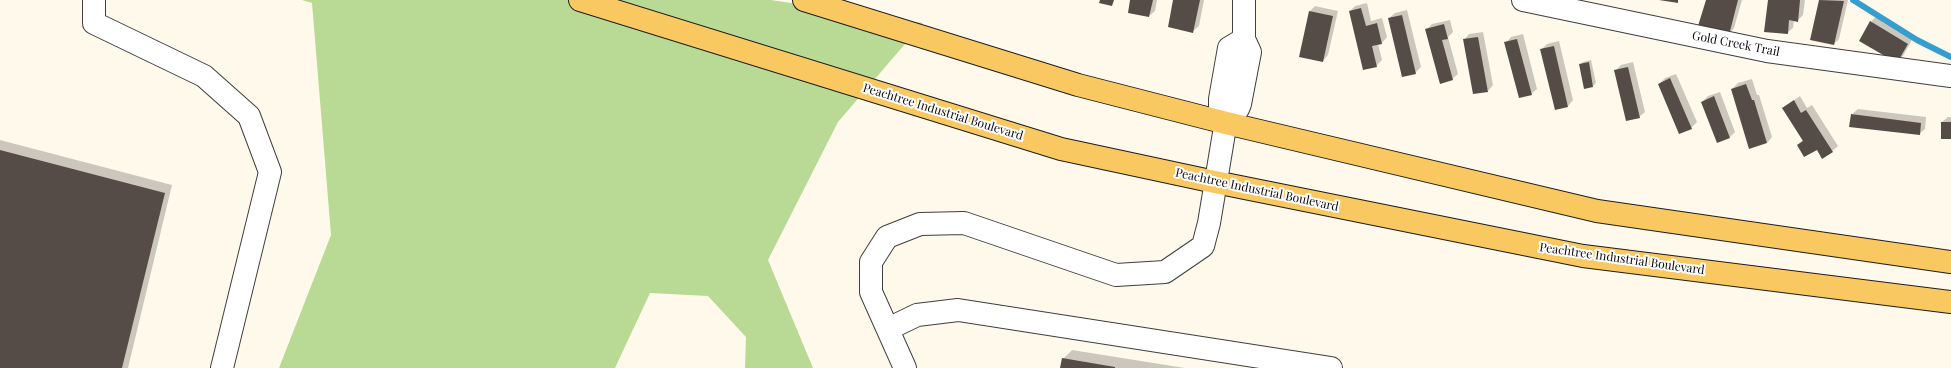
<!DOCTYPE html>
<html>
<head>
<meta charset="utf-8">
<style>
	body { margin:0 }
	canvas { display:block; background:#fff9eb }
</style>
</head>
<body>
<canvas width="1951" height="368"></canvas>
<script>
const c = document.querySelector('canvas').getContext('2d');
c.lineJoin = 'round';
function paint(path, color) {
  c.fillStyle = color;
  c.fill(path, 'evenodd');
}
function trace(path, color, width, dash) {
  c.strokeStyle = color;
  c.lineWidth = width;
  c.lineCap = dash ? 'butt' : 'round';
  c.setLineDash(dash || []);
  c.stroke(path);
}
function write(font, color, halo, rows, align = 'center') {
  c.font = font + ' "Playfair Display",serif';
  c.lineWidth = 4;
  c.setLineDash([]);
  c.textBaseline = 'middle';
  c.strokeStyle = halo;
  c.fillStyle = color;
  for (const [text, x, y, turn = 0] of rows) {
    c.save();
    c.translate(x, y);
    c.rotate((+turn || 0) * Math.PI / 180);
    c.textAlign = isNaN(turn) ? turn : align;
    if (halo) c.strokeText(text, 0, 0);
    c.fillText(text, 0, 0);
    c.restore();
  }
}
paint(new Path2D(`
	M302 0H771L923 23 838 122 768 260 813 368H745L746 337 708 296 650 293 615 368H279L331 235 312 3Z`), '#b9da94');
paint(new Path2D(`
	M1131 0H1157L1155 11 1149 16Z
	M1174 0H1204L1199 26 1193 31Z
	M1706 0H1742L1734 28 1729 34Z
	M1769 0H1805L1803 15 1798 20H1794L1793 28 1787 33Z
	M1820 0H1848L1839 39 1834 44 1811 39Z
	M1367 3 1371 21 1382 18 1387 37 1382 43 1378 44 1382 60 1376 66 1350 11 1355 6Z
	M1315 6 1338 11 1328 55 1323 61 1310 11Z
	M1407 10 1421 67 1415 73 1389 18 1395 13Z
	M1876 16 1913 38 1903 56 1897 62 1871 22Z
	M1450 20 1453 32 1448 37 1458 74 1452 79 1426 30 1432 24Z
	M1483 32 1493 85 1488 91 1464 40 1469 34Z
	M1523 34 1537 89 1531 94 1506 43 1511 37Z
	M1559 41 1573 100 1568 106 1541 50 1547 44Z
	M1591 60 1596 83 1593 86 1581 64 1583 62Z
	M1633 62 1645 112 1639 117 1615 71 1621 65Z
	M1676 74 1697 122 1691 128 1659 84 1665 78Z
	M1752 79 1757 95H1759L1772 137 1767 143 1732 89 1738 83Z
	M1720 92 1735 132 1730 137 1718 142 1702 102 1708 96Z
	M1800 96 1807 108 1812 105 1838 146 1832 151 1798 145 1803 140 1783 108Z
	M1858 109 1926 117 1925 129 1919 134 1852 114Z
	M1948 117H1951V138L1942 122Z
	M0 140 172 185 128 368H0Z
	M1072 350 1185 368H1061L1063 359Z`), '#0003');
trace(new Path2D(`
	M1853 0 1917 40 1951 57`), '#369ece', 6);
paint(new Path2D(`
	M1100 0H1114L1112 6 1099 3Z
	M1130 0H1153L1149 17 1128 13Z
	M1173 0H1200L1193 33 1168 27Z
	M1659 0H1678V3Z
	M1706 0H1738L1729 35 1698 26Z
	M1768 0H1800L1798 22 1789 20 1788 34 1764 32Z
	M1819 0 1844 1 1834 45 1810 40Z
	M1361 8 1366 26 1377 23 1382 44 1372 46 1377 67 1363 70 1349 11Z
	M1309 11 1333 16 1323 62 1299 57Z
	M1402 15 1416 74 1402 77 1388 18Z
	M1870 21 1908 44 1897 63 1859 41Z
	M1444 24 1448 39 1442 40 1453 80 1440 84 1425 29Z
	M1478 37 1488 92 1473 94 1463 39Z
	M1517 39 1532 95 1519 98 1504 42Z
	M1554 46 1568 107 1555 110 1540 49Z
	M1589 62 1593 87 1584 89 1579 64Z
	M1628 67 1640 118 1626 121 1614 70Z
	M1670 78 1692 129 1679 134 1658 84Z
	M1746 84 1752 100H1754L1767 143 1749 149 1731 89Z
	M1714 96 1730 138 1717 143 1701 102Z
	M1794 100 1801 113 1806 110 1833 152 1822 159 1817 150 1804 157 1797 145 1803 141 1782 108Z
	M1851 114 1921 123 1920 135 1849 127Z
	M1941 122H1951V139H1941Z
	M0 150 165 193 122 368H0Z
	M1062 358 1115 367V368H1060Z`), '#554c48');
const minor = new Path2D(`
	M94 0V23L204 76 249 116 270 172 222 368
	M1523 0 1767 51 1951 76
	M1227 115 1220 107V99L1229 48 1244 39
	M888 329 917 315 958 310 1331 368
	M905 368 871 292V262L887 237 920 224 964 223 1116 275 1165 272 1203 246 1209 223 1227 115 1238 109 1240 104 1250 52 1244 39V0`);
const major = new Path2D(`
	M580 0 1061 149 1215 182 1583 256 1951 302
	M804 0 1078 85 1226 123 1597 211 1951 262`);
trace(minor, '#3f3f3f', 24);
trace(major, '#1d1d1d', 24);
trace(minor, '#fff', 22);
trace(major, '#fac860', 22);
write('12px', '#0c0c0c', '#fff', [
	["Gold Creek Trail",1736,44,11],
	["Peachtree Industrial Boulevard",943,112,17],
	["Peachtree Industrial Boulevard",1257,190,12],
	["Peachtree Industrial Boulevard",1622,259,8]
]);
</script>
</body>
</html>
